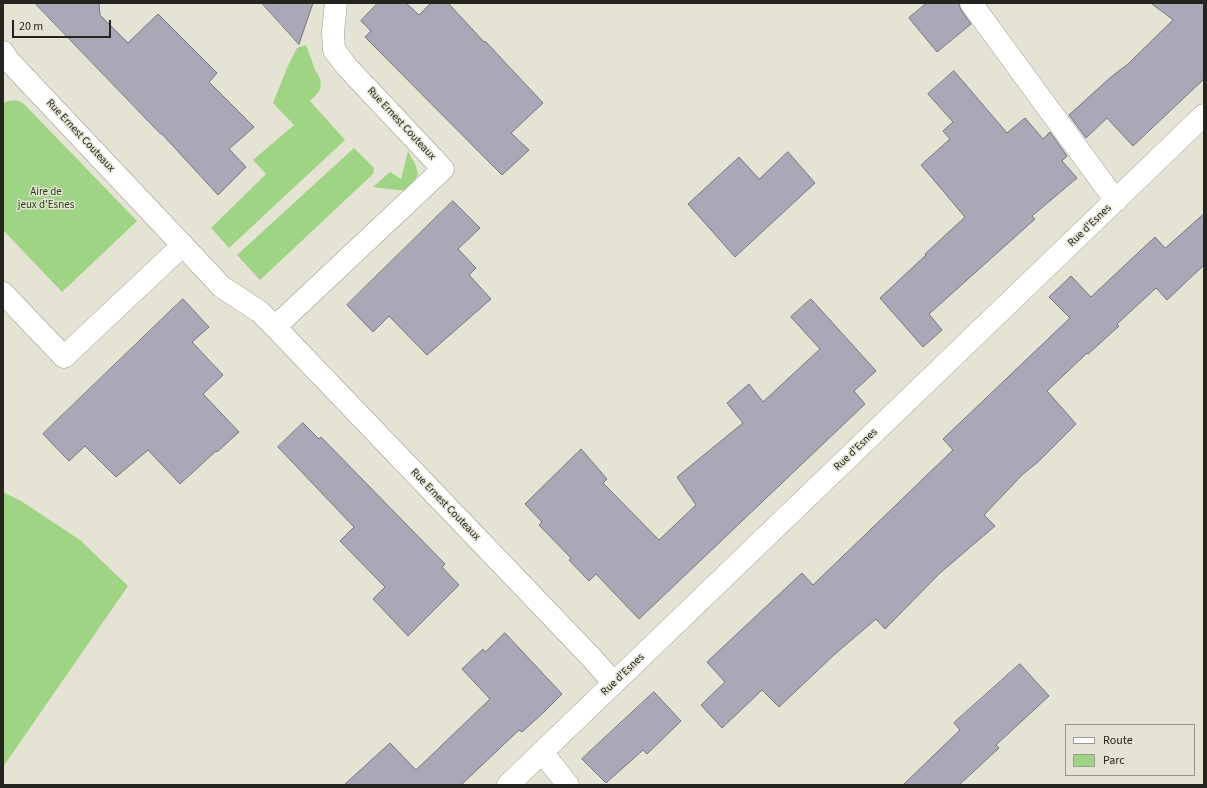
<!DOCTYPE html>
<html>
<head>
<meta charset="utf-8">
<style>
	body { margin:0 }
	#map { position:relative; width:1207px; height:788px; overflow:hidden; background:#e5e3d4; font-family:"Source Sans 3",sans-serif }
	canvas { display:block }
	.frame { position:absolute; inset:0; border:4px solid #25241e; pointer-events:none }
	.legend { position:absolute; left:1065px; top:724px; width:130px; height:52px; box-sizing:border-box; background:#e5e3d4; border:1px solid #98978b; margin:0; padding:5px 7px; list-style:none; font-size:12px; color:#25241e }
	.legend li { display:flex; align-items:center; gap:8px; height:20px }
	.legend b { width:20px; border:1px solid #98978b }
	.scale { position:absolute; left:12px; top:20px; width:99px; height:18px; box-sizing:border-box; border:2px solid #25241e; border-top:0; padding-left:5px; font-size:12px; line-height:14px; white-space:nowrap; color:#25241e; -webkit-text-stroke:3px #e5e3d4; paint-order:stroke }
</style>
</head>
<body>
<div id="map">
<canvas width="1207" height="788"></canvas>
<div class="frame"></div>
<ul class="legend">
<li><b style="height:5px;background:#fff"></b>Route</li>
<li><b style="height:11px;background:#9fd485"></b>Parc</li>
</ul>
<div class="scale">20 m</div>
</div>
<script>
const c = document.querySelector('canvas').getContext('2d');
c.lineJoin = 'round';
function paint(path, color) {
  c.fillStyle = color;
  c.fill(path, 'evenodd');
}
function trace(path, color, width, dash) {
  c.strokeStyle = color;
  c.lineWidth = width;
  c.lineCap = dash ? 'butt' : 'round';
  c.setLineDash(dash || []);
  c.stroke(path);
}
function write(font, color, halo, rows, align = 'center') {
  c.font = font + ' "Source Sans 3",sans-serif';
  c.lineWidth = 3;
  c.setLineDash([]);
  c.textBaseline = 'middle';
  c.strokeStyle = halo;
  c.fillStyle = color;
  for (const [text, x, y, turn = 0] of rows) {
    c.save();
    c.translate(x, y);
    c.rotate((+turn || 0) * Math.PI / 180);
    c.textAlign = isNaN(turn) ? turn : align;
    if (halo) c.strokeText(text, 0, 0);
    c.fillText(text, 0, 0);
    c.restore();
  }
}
paint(new Path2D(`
	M306 45 316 72C321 77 322 86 319 91 317 95 312 98 310 101L345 140 229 248 211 228 266 174 253 160 294 125 273 103 287 68 297 48Z
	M16 100 23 103 137 221 62 292 3 230V103L8 101Z
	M354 148 374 168 373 174 260 280 237 255Z
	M408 151 416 166 418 175 406 191 373 187 390 172 401 179Z
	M3 492 21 501 80 540 128 586 3 767Z`), '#9fd485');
const building = new Path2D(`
	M35 3H99L100 15 128 43 158 14 217 73 209 82 254 127 229 149 246 167 218 195 162 134H161Z
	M262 3H313L299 44Z
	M378 3H406L419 15 431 3H448L484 42 485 41 543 103 511 133 529 150 502 175 365 37 371 31 361 21Z
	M927 3H959L961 10 971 24 937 52 909 18Z
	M1151 3H1204V79L1133 146 1107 118 1086 138 1069 115 1111 77 1128 64 1173 20Z
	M954 71 1007 133 1025 118 1043 139 1050 132 1067 156 1062 161 1077 178 1032 216 1035 219 929 314 942 330 923 347 880 298 926 255 925 254 965 217 921 165 950 139 943 131 953 122 928 94Z
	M788 152 815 183 735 257 688 204 739 157 759 179Z
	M453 201 480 228 458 249 476 268 469 275 491 299 427 355 389 316 373 332 347 305Z
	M1204 214V265L1167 300 1156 288 1117 324 1119 326 1088 354 1087 353 1047 391 1076 424 1039 461 1022 475 984 515 995 526 940 573 885 629 876 619 835 654 779 707 762 690 722 728 701 705 725 682 707 662 802 573 813 585 953 450 943 439 1070 318 1049 297 1071 276 1091 297 1155 237 1165 248Z
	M183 299 209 327 192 342 223 375 203 394 239 432 217 452 216 451 180 484 148 450 116 477 85 446 69 461 43 434Z
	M811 299 876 371 854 391 865 404 639 619 596 574 589 581 569 560 571 558 539 525 542 522 525 504 581 449 607 479 603 483 659 540 696 505 677 477 743 423 727 403 749 384 763 402 820 349 791 317Z
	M303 423 319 439 321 437 445 564 442 567 459 585 408 636 373 599 385 587 340 541 354 527 278 447Z
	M505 633 562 694 544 712 522 732 519 730 461 785H344L390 743 416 770 490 699 462 669 483 649 485 652Z
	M1020 664 1049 696 996 745 999 748 959 785H903L960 730 954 723Z
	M654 692 681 721 647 754 643 750 606 783 582 759Z`);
paint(building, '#a9a8b6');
trace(building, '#757381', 1);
const minor = new Path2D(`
	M971 3 1116 201
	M3 52 9 61 222 287 260 312 275 327 589 655 614 683
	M3 293 64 357 183 245
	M275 327 443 169 347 67 334 50 333 32 336 3
	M542 752 568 785
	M508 785 1204 115`);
trace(minor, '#9f9d8f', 23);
trace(minor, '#fff', 22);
write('11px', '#25241e', '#e5e3d4', [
	["Rue Ernest Couteaux",401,124,47],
	["Rue Ernest Couteaux",80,136,47],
	["Rue d'Esnes",1090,226,-44],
	["Rue d'Esnes",856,450,-44],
	["Rue Ernest Couteaux",445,505,46],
	["Rue d'Esnes",623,675,-44]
]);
write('11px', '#20420b', '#e5e3d4', [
	["Aire de",46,193],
	["jeux d'Esnes",46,206]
]);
</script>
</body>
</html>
